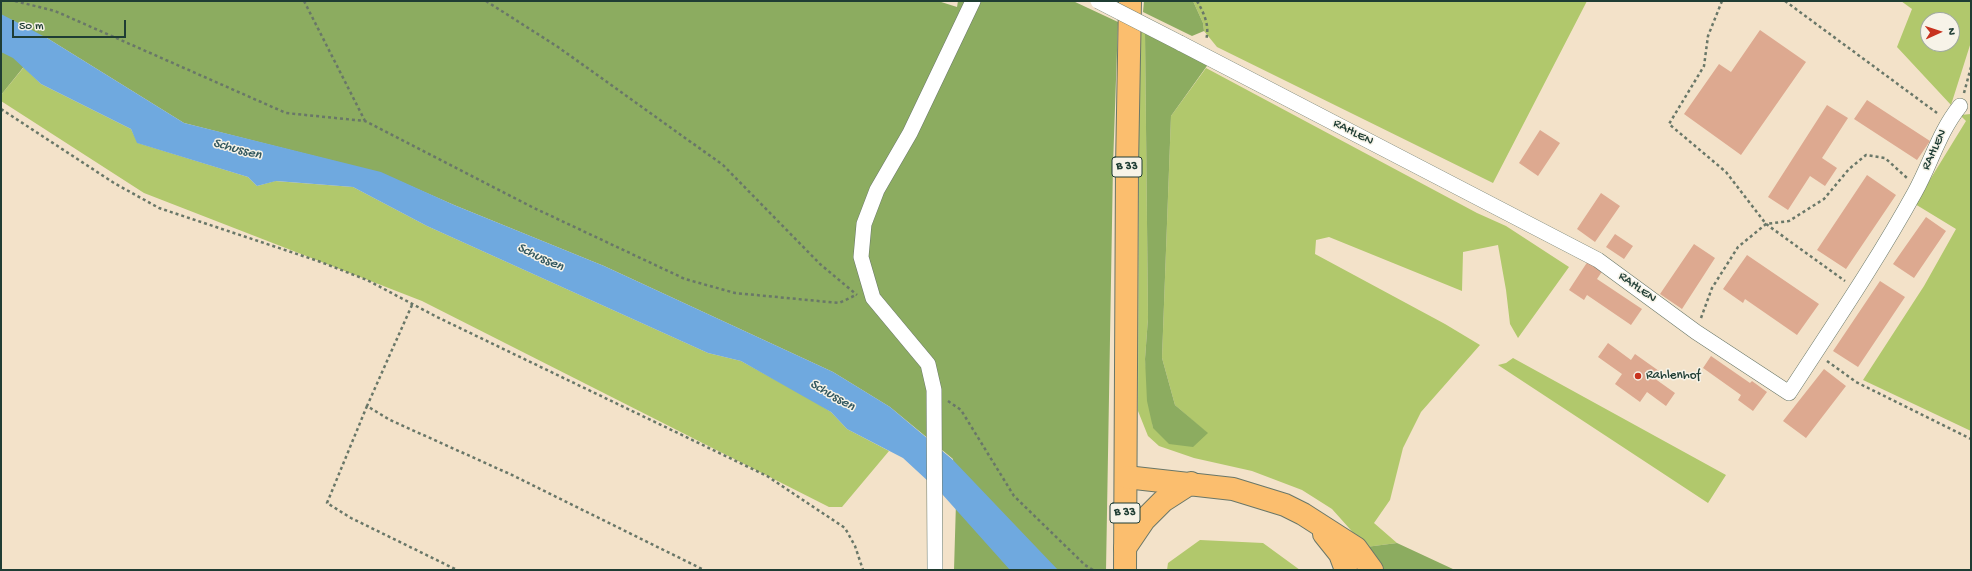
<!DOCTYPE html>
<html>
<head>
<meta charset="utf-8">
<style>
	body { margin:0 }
	#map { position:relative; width:1972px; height:571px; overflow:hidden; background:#f3e2c9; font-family:"Gochi Hand",sans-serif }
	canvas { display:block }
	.frame { position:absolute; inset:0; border:2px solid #1f3d34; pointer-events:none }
	.north { position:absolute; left:1920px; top:12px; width:40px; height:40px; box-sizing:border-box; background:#f7f3e8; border:1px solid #a1aaa0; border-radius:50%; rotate:87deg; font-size:11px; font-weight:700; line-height:16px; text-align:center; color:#1f3d34 }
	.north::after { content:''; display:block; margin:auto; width:14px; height:18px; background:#c8321e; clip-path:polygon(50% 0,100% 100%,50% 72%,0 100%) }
	.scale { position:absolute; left:12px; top:20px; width:114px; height:18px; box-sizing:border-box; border:2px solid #1f3d34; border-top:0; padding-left:5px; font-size:12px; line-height:14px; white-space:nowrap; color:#1f3d34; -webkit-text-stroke:3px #f7f3e8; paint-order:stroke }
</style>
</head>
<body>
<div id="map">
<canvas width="1972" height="571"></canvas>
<div class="frame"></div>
<div class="north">N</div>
<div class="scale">50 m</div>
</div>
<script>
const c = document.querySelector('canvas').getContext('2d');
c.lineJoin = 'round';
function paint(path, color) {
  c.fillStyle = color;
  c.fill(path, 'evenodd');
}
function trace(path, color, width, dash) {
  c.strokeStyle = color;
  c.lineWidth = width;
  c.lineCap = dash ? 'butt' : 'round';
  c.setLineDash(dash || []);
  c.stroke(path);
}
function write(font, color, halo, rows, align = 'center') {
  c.font = font + ' "Gochi Hand",sans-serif';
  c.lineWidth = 3;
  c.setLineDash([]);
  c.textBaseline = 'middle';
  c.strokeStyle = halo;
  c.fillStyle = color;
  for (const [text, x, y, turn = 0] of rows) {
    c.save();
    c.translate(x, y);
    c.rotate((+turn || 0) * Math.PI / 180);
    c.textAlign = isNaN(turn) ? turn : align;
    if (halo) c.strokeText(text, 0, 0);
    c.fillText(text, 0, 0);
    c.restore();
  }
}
paint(new Path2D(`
	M1193 1H1587L1493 183 1217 47 1204 31 1203 23Z
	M1901 1H1971V42L1951 105 1897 47 1912 9ZM1928 20H1952V44H1928Z
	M1139 31 1145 33 1148 318 1145 359 1153 428 1207 433 1175 405 1162 358 1171 116 1206 68 1477 213 1506 226 1569 267 1518 338 1510 324 1506 290 1498 245 1463 252 1462 291 1329 237 1316 240 1315 254 1445 324 1480 345 1421 412 1403 448 1390 500 1374 523 1397 543 1366 547 1332 509 1302 490 1252 471 1194 458 1159 446 1148 436 1138 411Z
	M24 67 41 84 131 129 138 143 248 177 257 186 275 181 353 187 427 226 708 353 741 361 814 401 831 412 847 429 889 451 842 507H829L422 301 144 193 1 101V95Z
	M1971 114V431L1863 380 1924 286 1956 229 1915 204 1966 121 1960 115Z
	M1513 358 1726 475 1708 503 1498 365 1506 363Z
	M1200 540 1263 543 1300 570H1167L1168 563Z`), '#b1c86c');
paint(new Path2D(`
	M1 1H938L957 7 958 1H1073L1118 22 1113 165 1106 570H954L956 502 953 459 890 407 833 372 604 266 454 205 381 173 184 123 47 38 1 95Z
	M1144 1H1193L1203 23 1204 31 1192 36 1143 12Z
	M1145 33 1209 63 1171 116 1162 358 1175 405 1208 433 1193 447 1169 444 1153 428 1147 401 1145 359 1148 318Z
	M1397 543 1455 570H1372L1366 547Z`), '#8cac60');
paint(new Path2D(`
	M1 14 47 38 184 123 381 172 454 205 604 266 833 372 890 407 953 460 1058 570H1010L942 494 903 458 847 429 831 412 741 361 708 353 427 226 353 187 276 181 257 186 248 177 137 143 131 129 41 84 13 58 1 52Z`), '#6fa9df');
paint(new Path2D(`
	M1760 30 1806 62 1741 155 1684 114 1719 64 1731 72Z
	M1867 100 1930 141 1917 160 1854 119Z
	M1827 105 1848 118 1822 158 1837 168 1825 186 1810 176 1788 210 1768 197Z
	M1540 130 1560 143 1538 176 1519 163Z
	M1867 175 1896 195 1846 269 1817 250Z
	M1601 193 1620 206 1595 242 1577 229Z
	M1926 217 1946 231 1914 278 1893 264Z
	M1615 234 1633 246 1624 259 1606 247Z
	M1694 244 1715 258 1682 309 1660 294Z
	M1747 255 1819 304 1797 335 1745 299 1743 303 1723 289Z
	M1588 261 1603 270 1597 279 1642 309 1631 325 1587 295 1584 300 1569 290Z
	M1880 281 1905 297 1858 367 1833 351Z
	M1608 343 1631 360 1635 354 1659 371 1654 378 1675 393 1666 406 1647 392 1640 402 1615 384 1622 374 1598 357Z
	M1711 356 1750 383 1752 381 1767 392 1753 411 1738 400 1741 395 1703 368Z
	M1824 369 1846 386 1806 438 1783 421Z`), '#dda990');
const street = new Path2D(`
	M1180 43 1598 260 1696 332 1789 393C1832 327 1877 261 1915 192 1931 163 1939 132 1960 106
	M935 570 934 390 928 364 873 298 861 257 864 224 877 190 910 133 973 1`);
const primary = new Path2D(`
	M1125 570 1127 167 1130 1`);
const highway = new Path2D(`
	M1126 477 1233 489 1285 505 1303 514 1356 548 1372 570
	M1324 534 1340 554 1346 570
	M1125 548 1144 520 1163 501 1191 483`);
trace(street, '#697768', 16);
trace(primary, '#697768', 24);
trace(highway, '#697768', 24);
trace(new Path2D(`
	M15 1 55 11 286 113 365 121 532 207 685 279 735 293 839 303 856 295
	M304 1 365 121
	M486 1 558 47 723 165 820 264 857 295
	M1197 1C1204 13 1210 26 1206 40
	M1722 1 1708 36 1704 66 1669 124 1726 172 1766 224 1845 281
	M1785 1 1937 113
	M1964 93 1971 67
	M1 109 114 183 159 208 318 261 367 280 437 317 767 476 845 528 855 546 863 570
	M412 305 367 406 390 420 512 475 704 570
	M1701 318 1712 288 1738 247 1766 224 1789 221 1824 199 1849 169 1866 155 1885 158 1907 178
	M1827 361 1856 382 1971 439
	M948 401 961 410 1014 496 1085 565 1093 570
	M367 406 327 503 351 518 457 570`), '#697768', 2.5, [3, 3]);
trace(street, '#fff', 15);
trace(primary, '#fbbe6e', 22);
trace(highway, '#fbbe6e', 22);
const streetBridge = new Path2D(`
	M1098 1 1180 43`);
trace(streetBridge, '#697768', 16, []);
trace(streetBridge, '#fff', 15);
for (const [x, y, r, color] of [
	[1638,376,4,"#c8321e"]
]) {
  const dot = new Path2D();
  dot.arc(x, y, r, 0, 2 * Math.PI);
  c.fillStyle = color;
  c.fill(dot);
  trace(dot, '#f7f3e8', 1.5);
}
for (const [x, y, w] of [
	[1127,167,30],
	[1125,513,30]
]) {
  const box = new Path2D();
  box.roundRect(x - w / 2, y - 10, w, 20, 3);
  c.fillStyle = '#f7f3e8';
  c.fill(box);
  trace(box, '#1f3d34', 1);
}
write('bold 12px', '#1f3d34', null, [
	["B 33",1127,167],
	["B 33",1125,513]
]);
write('13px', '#1f3d34', '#f7f3e8', [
	["RAHLEN",1353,133,27],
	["RAHLEN",1935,150,-65],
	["RAHLEN",1637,288,36]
]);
write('13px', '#1f3d34', '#f7f3e8', [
	["Rahlenhof",1646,376]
], 'left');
write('italic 14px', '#33585f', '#f7f3e8', [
	["Schussen",237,150,15],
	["Schussen",540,258,25],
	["Schussen",832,396,30]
]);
</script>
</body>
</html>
